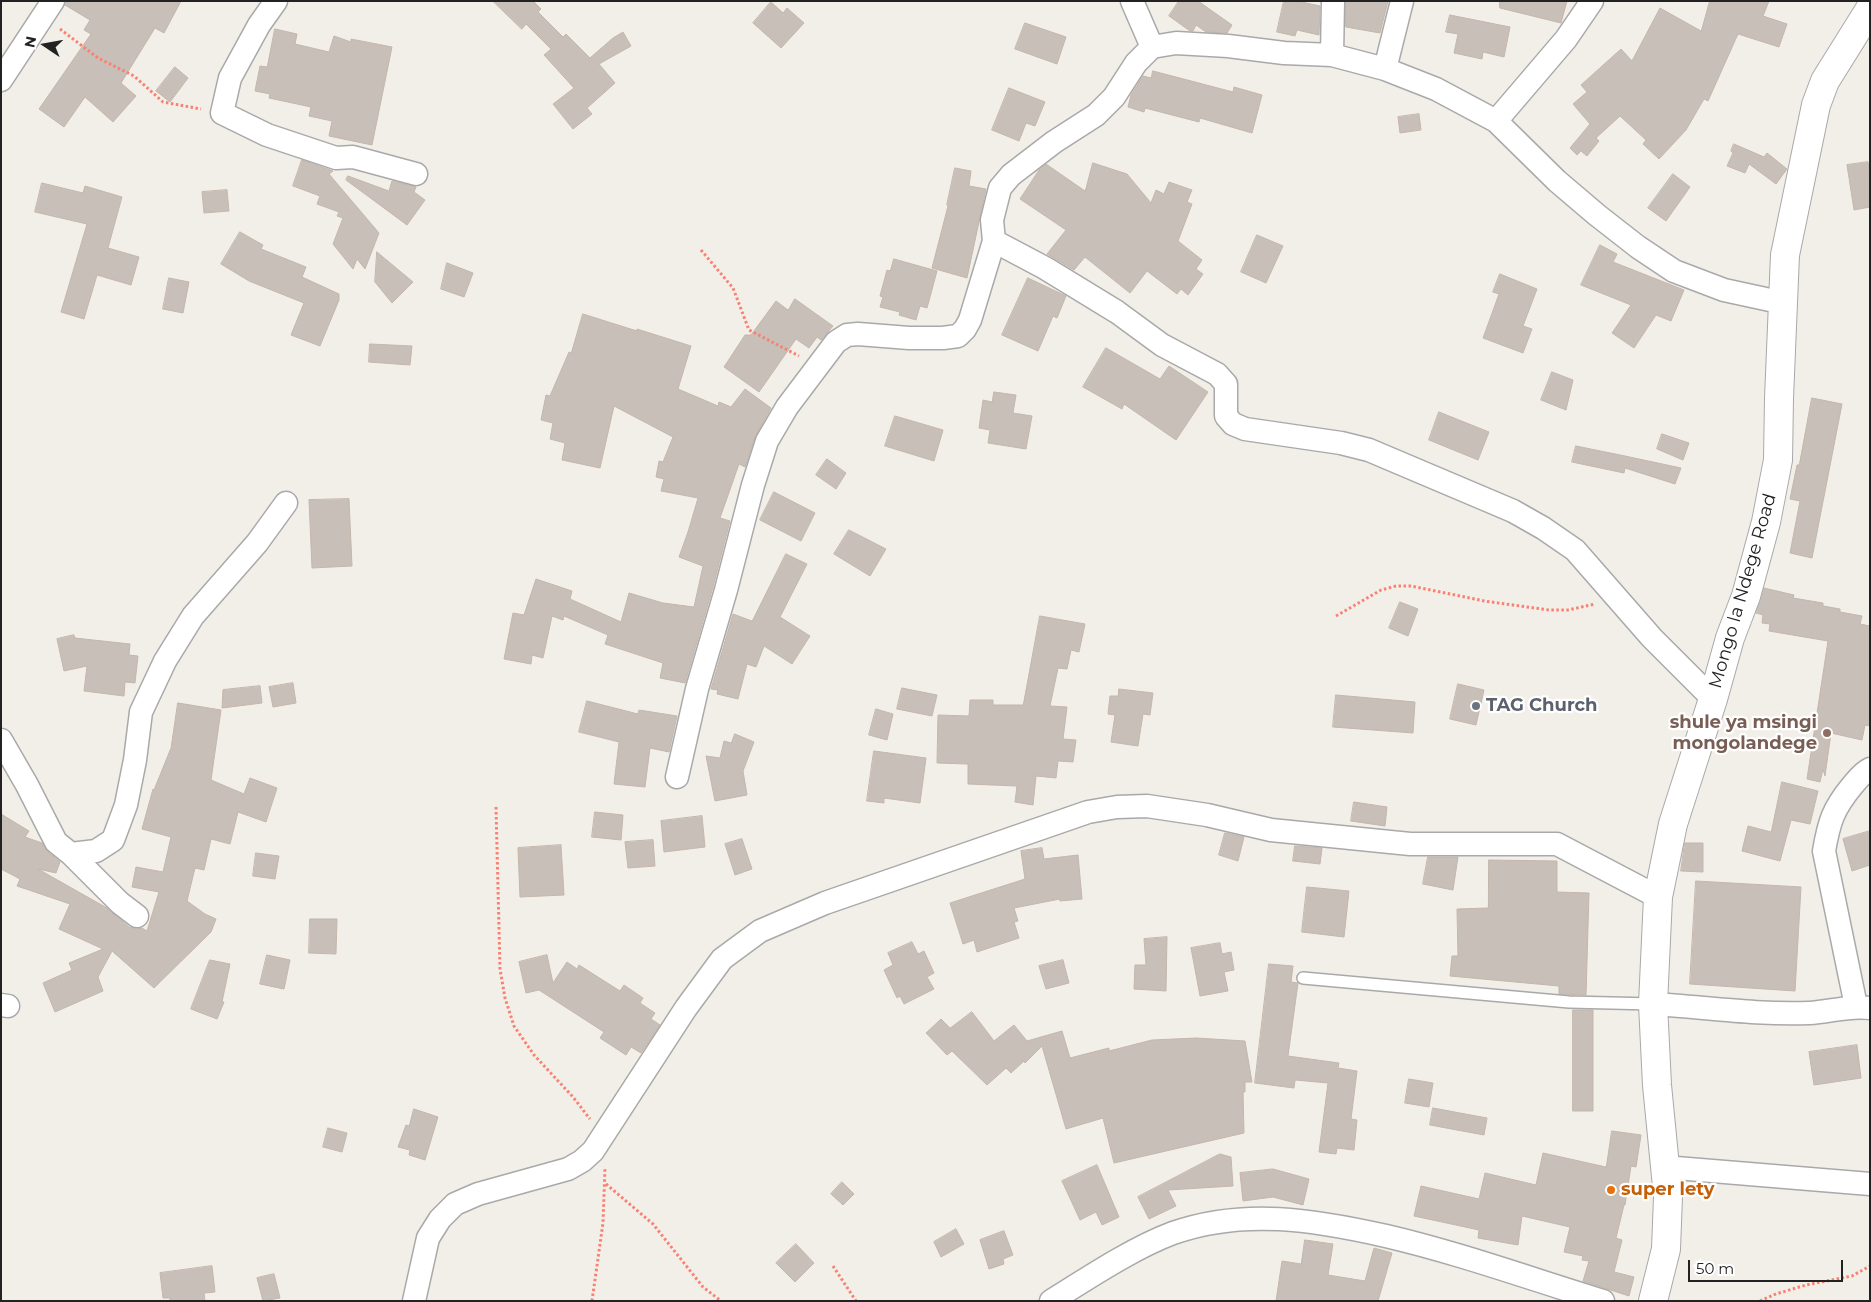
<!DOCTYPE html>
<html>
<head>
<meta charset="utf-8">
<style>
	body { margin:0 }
	#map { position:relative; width:1871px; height:1302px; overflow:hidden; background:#f2efe9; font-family:Montserrat,sans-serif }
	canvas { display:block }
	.frame { position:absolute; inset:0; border:2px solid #222; pointer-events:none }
	.north { position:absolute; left:20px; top:20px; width:50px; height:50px; -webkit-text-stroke:4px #fff; paint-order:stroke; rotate:282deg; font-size:14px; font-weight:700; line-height:20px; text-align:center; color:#222 }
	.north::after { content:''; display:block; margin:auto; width:18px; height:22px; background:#222; clip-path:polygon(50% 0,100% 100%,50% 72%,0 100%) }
	.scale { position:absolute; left:1688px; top:1260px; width:155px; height:22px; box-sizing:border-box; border:2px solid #222; border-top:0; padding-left:6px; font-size:15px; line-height:18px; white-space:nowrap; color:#222; -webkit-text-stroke:4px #fff; paint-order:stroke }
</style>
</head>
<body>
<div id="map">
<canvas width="1871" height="1302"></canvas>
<div class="frame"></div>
<div class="north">N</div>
<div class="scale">50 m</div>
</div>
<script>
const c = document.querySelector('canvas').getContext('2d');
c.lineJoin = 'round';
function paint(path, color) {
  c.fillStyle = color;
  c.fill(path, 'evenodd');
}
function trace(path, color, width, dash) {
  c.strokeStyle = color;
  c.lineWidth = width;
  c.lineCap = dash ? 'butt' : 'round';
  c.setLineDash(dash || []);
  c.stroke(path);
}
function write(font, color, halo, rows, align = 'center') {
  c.font = font + ' Montserrat,sans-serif';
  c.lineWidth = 4.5;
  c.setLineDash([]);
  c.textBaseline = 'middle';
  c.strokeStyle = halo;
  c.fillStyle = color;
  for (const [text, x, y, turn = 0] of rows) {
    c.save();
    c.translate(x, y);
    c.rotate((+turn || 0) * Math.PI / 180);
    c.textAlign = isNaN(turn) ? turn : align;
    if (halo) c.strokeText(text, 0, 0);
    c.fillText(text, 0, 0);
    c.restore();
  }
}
const building = new Path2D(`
	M66 1H181L164 33 155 28 121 83 136 96 113 122 85 97 64 127 39 109 91 34 84 30 90 20 65 5Z
	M493 1H533L541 9 538 12 563 37 566 34 590 58 613 38 623 32 631 46 599 64 615 83 587 108 592 114 573 129 553 104 574 88 544 55 551 49 526 24 522 29Z
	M1179 1H1198L1232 25 1227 33 1206 32 1196 25 1193 31H1190L1169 16Z
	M1284 1H1297L1320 6 1319 35 1297 30 1295 36 1277 32Z
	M1346 1H1388L1380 33 1346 27Z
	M1500 1H1567L1561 23 1500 8Z
	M1710 1H1769L1763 16 1787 24 1779 47 1738 34 1708 101 1704 99 1686 130 1659 159 1643 144 1646 140 1620 116 1596 138 1599 141 1587 156 1581 151 1577 155 1570 148 1590 124 1573 104 1587 92 1581 85 1621 49 1632 61 1660 8 1701 31Z
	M771 2 783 13 787 8 804 23 781 48 753 23Z
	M1450 15 1510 27 1504 57 1483 52 1482 59 1454 53 1458 34 1446 32Z
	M1025 23 1066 37 1057 64 1015 49Z
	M275 29 297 34 295 44 329 52 334 36 351 42V39L392 47 372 145 329 136 332 121 309 116 311 107 269 98 270 94 255 91 260 66 267 67Z
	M175 67 188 78 170 102 156 91Z
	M1153 71 1233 92 1234 87 1262 95 1252 133 1200 118 1199 122 1145 108 1144 112 1128 107 1131 95 1143 76 1151 78Z
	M1009 88 1045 102 1035 126 1026 123 1019 141 992 130Z
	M1419 114 1421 130 1400 133 1398 117Z
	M1734 144 1764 157 1767 153 1787 169 1776 184 1749 164 1745 173 1727 166 1733 153 1731 151Z
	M302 160 333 171 329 174 379 233 365 269 357 259 353 269 333 244 343 218 337 216 339 212 317 204 320 196 293 186Z
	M1868 162 1870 175V207L1854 210 1847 165Z
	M1093 163 1127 174 1151 203 1156 190 1164 194 1169 182 1192 190 1187 202 1192 204 1178 241 1202 260 1196 269 1203 274 1188 295 1181 289 1177 294 1147 271 1130 293 1085 257 1074 270 1047 254 1066 230 1020 199 1039 170 1046 164 1085 191Z
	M955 168 971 171 969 186 986 189 967 278 932 268 948 206 947 205Z
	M1673 174 1690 187 1666 221 1648 208Z
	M348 176 389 191 392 181 416 187 414 192 425 200 407 225 346 180Z
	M42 183 83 193 85 186 122 197 108 248 139 257 131 285 97 275 84 319 61 312 87 224 35 212Z
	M227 190 229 211 204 213 202 192Z
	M240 232 263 245 261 249 306 267 302 277 339 294V300L320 346 291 335 304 303 249 281 221 264Z
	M1257 235 1283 246 1266 283 1241 272Z
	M1600 245 1617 254 1613 262 1684 290 1671 321 1656 315 1634 348 1612 333 1631 305 1581 285Z
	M377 252 413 282 392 303 375 282Z
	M894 259 937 271 927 308 920 306 916 320 899 315 900 312 880 307 883 297 880 296 887 270 890 271Z
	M447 263 473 273 464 297 441 289Z
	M1500 274 1537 289 1523 326 1532 329 1523 353 1483 338 1499 294 1493 292Z
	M169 278 189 282 183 313 163 309Z
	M1028 278 1066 296 1057 318 1053 316 1038 351 1002 335Z
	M795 299 833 326 821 340 817 337 809 348 796 339 759 392 724 367 745 335H751L776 301 788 310Z
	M583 314 637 331V329L691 346 678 389 718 406 719 402 731 407 745 389 771 408 755 437 745 467 739 464 720 518 730 521 713 587 685 683 660 678 663 663 605 644 608 635 564 616 563 620 552 616 543 658 532 655 531 664 504 659 513 613 524 615 536 579 572 591 570 599 621 622 629 593 663 603 694 607 703 566 679 557 688 532 698 498 661 491 664 479 656 477 659 461 663 462 673 437 614 406 600 468 562 460 565 443 550 439 553 423 541 420 546 395 550 396 569 352 571 353Z
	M370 344 412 346 410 365 369 362Z
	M1106 348 1160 379 1169 366 1208 392 1176 440 1124 404 1122 409 1083 387Z
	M1552 372 1573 380 1566 410 1541 400Z
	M994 392 1016 395 1013 413 1032 416 1026 449 988 443 990 430 979 428 983 400 992 402Z
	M1812 398 1842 404 1812 558 1790 553 1800 501 1790 499 1797 465H1799Z
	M1439 412 1489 432 1478 460 1429 440Z
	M895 416 943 430 934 461 885 446Z
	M1662 434 1689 443 1683 460 1657 449Z
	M1576 446 1625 456 1681 468 1675 484 1625 468 1624 473 1572 462Z
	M827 459 846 473 836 489 816 475Z
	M774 492 815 513 801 541 760 520Z
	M349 499 352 566 312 568 309 500Z
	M849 530 886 549 870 576 834 554Z
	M786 554 807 564 780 617 810 636 792 664 764 646 756 667 747 664 738 699 717 694 718 690 711 689 733 614 752 621Z
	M1764 588 1794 595 1793 598 1823 603V606L1840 609V612L1862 616 1860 624 1870 626V726L1865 725 1862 740 1831 733 1825 776 1823 769 1820 782 1807 779 1828 641 1769 631 1770 624 1762 623 1763 615 1756 613Z
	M1400 602 1418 609 1408 636 1389 628Z
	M1040 616 1085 624 1079 652 1071 650 1067 669 1058 668 1050 706 1067 707 1063 739 1076 740 1073 762 1058 761 1056 778 1036 776 1033 805 1015 802 1017 786 968 784V764L937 763 938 715 969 716 970 700H993V705H1023Z
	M74 635 75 638 130 644 129 655 138 656 135 683 125 682 124 696 84 691 87 666 64 671 57 639Z
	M293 683 296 703 273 707 269 687Z
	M1458 684 1484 690 1476 725 1450 719Z
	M260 686 262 703 222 708 223 690Z
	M902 688 937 695 932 716 897 709Z
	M1119 689 1153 693 1150 715 1143 714 1138 746 1111 742 1115 715 1108 714 1110 696H1118Z
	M1336 695 1415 702 1413 733 1333 727Z
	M587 701 638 714 639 710 677 716 669 752 650 748 645 787 614 784 619 742 579 732Z
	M178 703 221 710 211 780 244 794 250 778 277 788 266 822 238 812 230 844 211 839 204 870 195 868 187 901 205 914 216 919 211 932 154 988 112 951 98 977 103 991 55 1012 43 983 72 970 69 963 103 949 59 929 70 904 17 886 20 879 1 869V814L29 831 25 837 42 843 48 852 60 862 56 873 38 869 107 908 129 927 136 929 142 928 147 931 159 892 132 887 136 867 163 872 171 837 142 829 153 789 154 790 171 748Z
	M876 709 893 714 887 740 869 735Z
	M735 734 754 742 743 771 747 795 715 801 706 756 720 758 724 741 731 743Z
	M874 751 926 758 920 803 884 798V803L867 801Z
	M1782 782 1818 791 1810 824 1791 820 1780 861 1742 851 1748 826 1771 832Z
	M1354 802 1387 807 1385 826 1351 821Z
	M595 812 623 815 621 840 592 837Z
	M702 816 705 847 664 852 661 821Z
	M1870 831V865L1852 871 1843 839Z
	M1225 833 1244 837 1238 861 1219 855Z
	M742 839 752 869 735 875 725 844Z
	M653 840 655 866 628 868 625 842Z
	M1685 843H1703V872L1681 871Z
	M561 845 564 895 520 897 518 848Z
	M1295 846 1322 848 1320 864 1293 861Z
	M1042 848 1044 859 1078 855 1082 899 1060 901V899L1014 908 1018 921 1014 922 1019 938 977 952 974 940 963 944 950 903 1025 879 1021 851Z
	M256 853 279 856 275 879 253 876Z
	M1428 857H1458L1453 890 1423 884Z
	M1489 860 1557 861V892L1589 893 1586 995 1559 994V986L1450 976 1452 956H1458L1457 909 1488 908Z
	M1696 881 1801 887 1795 991 1690 984Z
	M1307 887 1349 891 1344 937 1302 932Z
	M310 919H337L336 954 309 953Z
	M1167 937 1166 991 1134 989 1135 965H1146L1144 939Z
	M912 942 918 954 924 951 934 973 927 977 934 989 904 1004 900 996 897 998 884 970 893 965 888 953Z
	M1220 943 1222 954 1231 952 1234 970 1224 972 1228 991 1200 996 1191 948Z
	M267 955 290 960 284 989 260 984Z
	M547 955 553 983 567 962 577 969 579 965 620 991 624 985 643 998 640 1003 655 1013 651 1019 660 1025 641 1053 631 1047 626 1055 600 1038 604 1032 539 990 526 993 519 962Z
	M210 960 230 964 222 1002H224L217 1019 191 1009Z
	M1063 960 1069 983 1046 989 1039 966Z
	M1269 964 1293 966 1291 982 1298 983 1288 1056 1339 1063 1338 1068 1357 1071 1351 1119 1357 1120 1354 1150 1337 1148 1336 1154 1319 1152 1328 1083 1295 1080 1294 1088 1255 1083Z
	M1573 1010H1593V1111H1573Z
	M972 1012 994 1041 1014 1025 1027 1041 1062 1031 1070 1058 1109 1048V1051L1152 1040 1196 1038 1245 1041 1252 1082H1245V1092H1243L1244 1133 1114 1163 1103 1118 1066 1129 1042 1046 1025 1063 1024 1061 1011 1073 1006 1068 987 1085 952 1051 947 1055 926 1033 941 1019 950 1028Z
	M1857 1045 1861 1078 1814 1085 1809 1052Z
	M1409 1079 1433 1083 1429 1107 1405 1103Z
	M1433 1108 1487 1118 1484 1135 1430 1125Z
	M414 1109 438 1117 425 1160 409 1155 410 1150 398 1147 406 1125 409 1126Z
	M328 1128 347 1133 342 1152 323 1147Z
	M1612 1131 1641 1135 1636 1167 1631 1166 1625 1205H1624L1616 1238 1622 1240 1614 1272 1634 1277 1629 1296 1583 1281 1589 1261 1582 1260 1583 1256 1564 1252 1570 1227 1522 1216 1518 1245 1478 1238 1479 1230 1414 1216 1421 1186 1479 1199 1485 1173 1536 1185 1543 1153 1606 1167Z
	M1220 1154 1231 1157 1233 1186 1168 1190 1176 1206 1149 1219 1138 1197Z
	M1097 1165 1119 1217 1102 1225 1096 1212 1080 1220 1062 1181Z
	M1273 1169 1309 1179 1303 1205 1273 1197 1243 1201 1240 1173Z
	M842 1182 854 1194 843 1205 831 1194Z
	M956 1229 964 1244 941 1257 934 1242Z
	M1004 1231 1013 1255 1003 1259 1004 1264 989 1269 980 1240Z
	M1305 1240 1333 1244 1328 1275 1365 1281 1374 1248 1392 1253 1378 1301H1276L1282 1261 1301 1264Z
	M796 1244 814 1263 795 1282 776 1263Z
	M212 1266 215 1292 204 1293 205 1301H170V1298H163L160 1273Z
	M274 1274 280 1298 263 1301 257 1278Z`);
paint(building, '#c7bfb8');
trace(building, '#c4b6ab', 1);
const service = new Path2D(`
	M1303 978 1569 1002 1653 1004`);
const minor = new Path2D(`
	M276 1 259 25 230 78 222 113 267 135 336 158 353 157 416 174
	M1132 1 1152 47
	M1332 55 1333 1
	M1385 69 1402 1
	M1 80 53 1
	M1496 121 1566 39 1592 1
	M994 241 1045 268 1117 312 1162 345 1217 374 1226 384V416L1233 424 1245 429 1341 443 1369 450 1513 511 1543 528 1575 550 1652 638 1713 699
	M1 740 27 785 56 842 71 854 96 851 113 840 126 805 135 760 141 712 165 661 193 616 257 543 286 503
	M677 777 697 689 726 590 753 485 767 441 787 407 836 342 847 335 858 334 909 338H943L958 336 965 329 970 320 994 241 992 220 1000 188 1011 175 1054 142 1096 115 1114 97 1136 63 1152 47 1176 43 1228 46 1284 53 1332 55 1385 69 1436 89 1496 121 1557 181 1597 215 1638 247 1674 271 1724 290 1784 303
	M71 854 120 903 137 916
	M1653 1004C1704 1007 1757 1015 1809 1013 1830 1012 1849 1005 1870 1008
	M1 1005 8 1006
	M1856 1006 1824 851C1829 822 1833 809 1852 786 1858 779 1862 773 1870 769
	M1664 1167 1870 1184
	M414 1301 428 1238 440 1219 455 1204 478 1194 568 1169 582 1161 593 1151 686 1008 722 959 760 931 825 903 1088 812 1117 807 1147 806 1207 815 1271 830 1410 844H1557L1658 897
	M1051 1301C1088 1278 1133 1248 1173 1233 1244 1208 1315 1220 1386 1236 1459 1253 1531 1279 1603 1301`);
const tertiary = new Path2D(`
	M1653 1301 1666 1249 1668 1197 1657 1085 1653 1004 1658 897 1673 824 1713 699 1730 638 1746 596 1766 522 1778 460 1779 398 1785 255 1816 105 1825 81 1870 9`);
trace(service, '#a9a9a9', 14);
trace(minor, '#a9a9a9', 25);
trace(tertiary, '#a9a9a9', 30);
trace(new Path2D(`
	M60 29 98 58 134 76 163 102 201 109
	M701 250 733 288 749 330 799 356
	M1336 616 1381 590 1396 586H1411L1484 601 1549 610H1568L1595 604
	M496 807 500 969 505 998 514 1026 534 1055 573 1097 590 1119
	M606 1184 653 1224 703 1287 721 1301
	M833 1266 856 1301
	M592 1301 603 1223 605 1168
	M1760 1301 1776 1294 1806 1285 1852 1276 1870 1266`), '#fa8072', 3, [2.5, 2.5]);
trace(service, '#fff', 11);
trace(minor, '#fff', 22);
trace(tertiary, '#fff', 28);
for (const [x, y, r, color] of [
	[1476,706,5,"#6b7280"],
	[1827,733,5,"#8d6e63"],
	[1611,1190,5,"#e8710a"]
]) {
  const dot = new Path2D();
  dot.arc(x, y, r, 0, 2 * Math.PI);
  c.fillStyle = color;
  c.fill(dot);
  trace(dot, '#fff', 2);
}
write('18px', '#222', '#fff', [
	["Mongo la Ndege Road",1743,591,-74]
]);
write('bold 18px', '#5b616d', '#fff', [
	["TAG Church",1486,706]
], 'left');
write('bold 18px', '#785e54', '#fff', [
	["shule ya msingi",1817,723],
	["mongolandege",1817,744]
], 'right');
write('bold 18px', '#c56008', '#fff', [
	["super lety",1621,1190]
], 'left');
</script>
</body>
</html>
